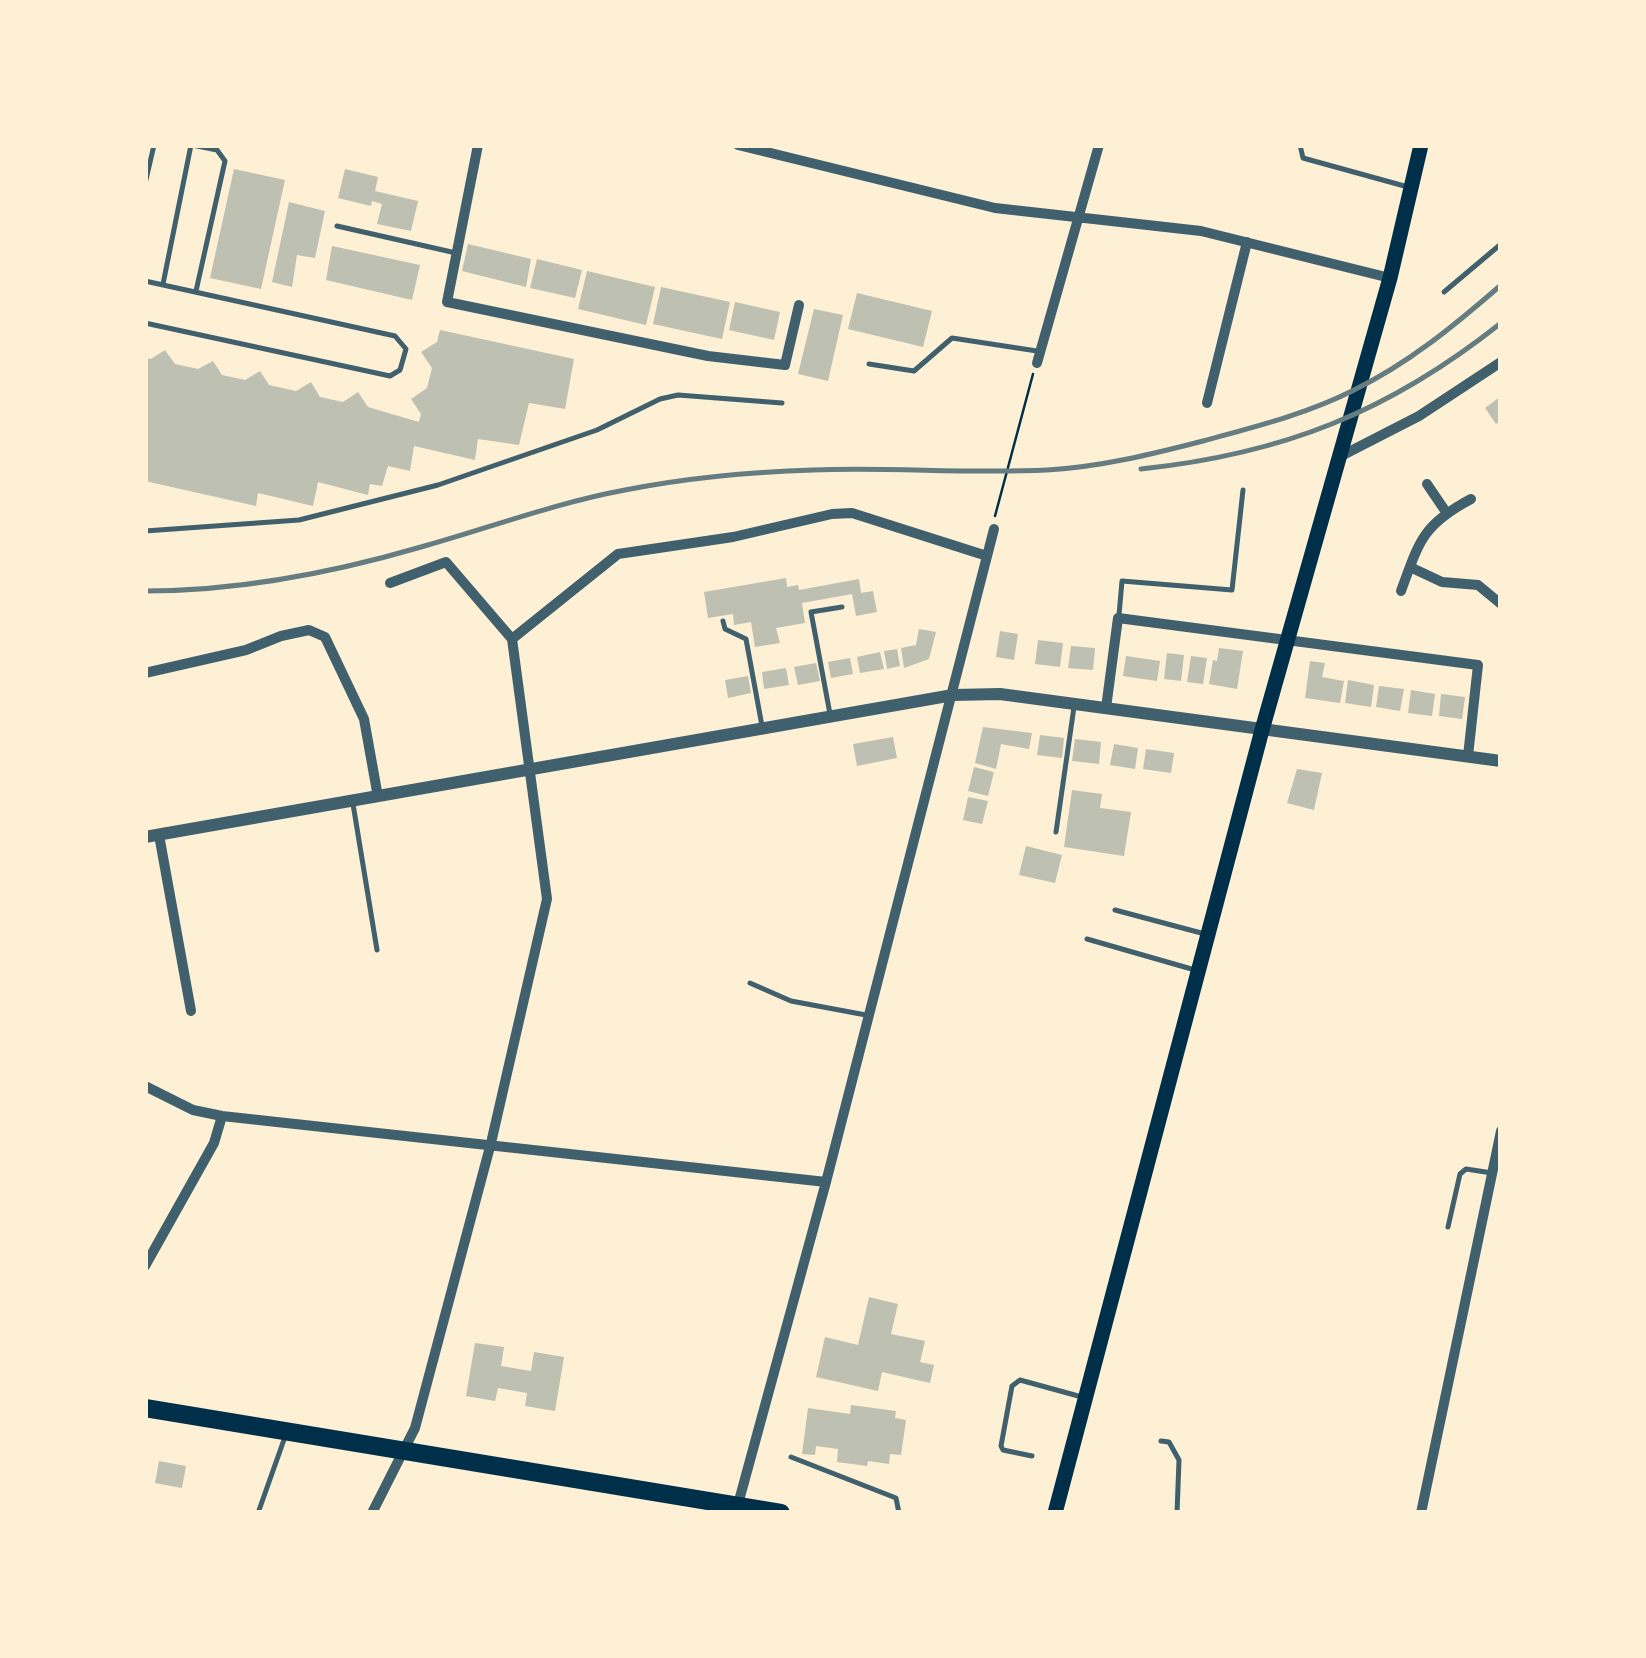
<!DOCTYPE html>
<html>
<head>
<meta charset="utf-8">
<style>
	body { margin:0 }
	#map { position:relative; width:1646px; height:1658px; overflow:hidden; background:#fdf0d5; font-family:"Fira Sans Condensed",sans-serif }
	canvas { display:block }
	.frame { position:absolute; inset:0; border:148px solid #fdf0d5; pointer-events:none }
</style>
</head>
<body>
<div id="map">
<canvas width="1646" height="1658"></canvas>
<div class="frame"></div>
</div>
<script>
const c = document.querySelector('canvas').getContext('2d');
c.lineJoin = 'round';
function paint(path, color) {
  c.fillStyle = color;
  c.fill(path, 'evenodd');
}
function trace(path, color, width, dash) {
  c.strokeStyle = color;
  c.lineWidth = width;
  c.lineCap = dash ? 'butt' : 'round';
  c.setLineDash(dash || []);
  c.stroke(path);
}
paint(new Path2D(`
	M234 169 285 180 261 289 210 278Z
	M345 169 378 177 375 191 418 201 411 231 377 224 382 204 372 201 371 206 338 198Z
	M289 202 325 211 315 258 297 255 292 287 272 282Z
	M468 244 531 259 526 287 462 271Z
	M332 246 420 265 412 300 326 280Z
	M537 259 582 270 575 298 530 288Z
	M587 271 655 287 646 325 578 309Z
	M661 287 730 302 722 339 653 324Z
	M857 293 932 311 923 347 848 329Z
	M735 302 780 312 774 340 729 330Z
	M814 309 843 315 828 381 798 374Z
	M440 330 574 359 565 409 529 403 519 445 478 439 475 460 414 446 410 471 388 466 382 486 370 484 368 495 318 482 313 506 258 493 256 506 145 481V358L151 359 165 350 175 364 198 369 213 361 222 375 245 380 260 371 269 385 296 391 311 382 320 397 343 402 358 392 368 407 419 422 421 414 411 399 427 388 432 368 421 352 437 342Z
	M1501 396V421L1496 424 1485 408Z
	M786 578 787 587 798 585 799 590 859 579 861 593 873 591 877 612 856 616 852 594 802 603 805 623 776 628 780 643 755 647 751 622 734 625 733 614 708 618 704 592Z
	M919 629 936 632 929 659 904 668 901 648 916 645Z
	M1000 631 1018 634 1014 660 996 657Z
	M1038 640 1063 643 1060 667 1035 664Z
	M1071 646 1095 648 1093 670 1068 668Z
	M1219 648 1243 651 1237 689 1209 684 1213 660 1217 661Z
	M897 649 900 666 887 669 884 651Z
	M880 652 884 669 860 673 857 657Z
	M1167 653 1184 655 1181 681 1164 679Z
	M1126 656 1160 661 1157 681 1123 676Z
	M1191 656 1207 658 1203 684 1187 682Z
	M850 658 853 674 831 678 828 662Z
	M1310 661 1325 663 1322 677 1344 681 1340 703 1305 698Z
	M816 663 820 681 798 685 794 667Z
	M786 668 789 685 764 689 762 672Z
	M748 676 751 693 728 698 725 680Z
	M1348 680 1374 685 1371 707 1345 703Z
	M1379 686 1404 689 1400 711 1376 707Z
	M1411 690 1435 694 1432 716 1408 713Z
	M1441 694 1465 697 1462 719 1439 716Z
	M983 727 1032 733 1029 749 1001 744 996 769 975 763Z
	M1040 735 1064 738 1062 758 1037 755Z
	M893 737 897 758 857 766 853 744Z
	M1075 739 1101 742 1099 764 1072 761Z
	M1114 744 1138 748 1135 769 1110 765Z
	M1146 749 1174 753 1171 773 1143 769Z
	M974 767 994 772 988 796 968 791Z
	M1297 769 1322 773 1314 810 1287 803Z
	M1072 790 1102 794 1100 808 1131 812 1124 856 1064 847Z
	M968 797 988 801 982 824 963 820Z
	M1026 846 1062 855 1055 883 1019 875Z
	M869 1297 898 1304 891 1334 925 1341 920 1362 934 1365 930 1383 882 1372 878 1391 816 1377 825 1337 858 1345Z
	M475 1343 504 1347 501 1366 531 1371 534 1352 564 1357 555 1411 525 1406 527 1393 498 1388 495 1401 466 1396Z
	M851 1405 896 1411 895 1418 906 1420 901 1455 890 1454 889 1464 868 1461 867 1466 837 1462 838 1449 816 1446 815 1455 802 1454 808 1408 850 1414Z
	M159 1461 186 1466 182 1488 155 1483Z`), '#bec0b2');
trace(new Path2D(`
	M995 516 1033 374`), '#003049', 2.5);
trace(new Path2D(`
	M192 145 217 150 225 161 196 291
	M1300 145 1303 158 1408 187
	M145 184 154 145
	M337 226 456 253
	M145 281 395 336 406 349 400 370 390 376 145 323
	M163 284 191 145
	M1444 292 1501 244
	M869 364 914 371 952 338 1037 351
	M145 531 299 520 438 485 597 430 660 399 678 395 782 403
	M1119 615 1122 581 1232 590 1243 490
	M723 621 725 629 746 639 762 726
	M830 714 811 612 842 607
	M353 804 377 950
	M1056 832 1074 707
	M1115 910 1205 934
	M1087 939 1195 970
	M750 983 791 1001 866 1015
	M1448 1227 1460 1174 1466 1169 1492 1173
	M1161 1441 1169 1442 1179 1460 1177 1513
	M1032 1456 1003 1450 1001 1446 1012 1386 1020 1380 1082 1397
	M791 1457 896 1498 899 1513
	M258 1513 286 1434`), '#3f606c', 5);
trace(new Path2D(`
	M478 145 447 302 708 356 785 365 799 305
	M738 145 995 208 1201 231 1390 278
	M1037 363 1099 145
	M1207 403 1247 242
	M1341 456 1419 416 1501 362
	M1427 484 1446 512
	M1410 567 1442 582 1478 585 1501 604
	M1401 591C1419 542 1422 525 1471 499
	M512 639 618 554 733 537 832 514 852 513 987 556
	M145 673 246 650 281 636 309 630 325 637 364 719 378 797
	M1106 708 1118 618 1478 665 1468 756
	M159 835 191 1011
	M145 1086 193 1110 222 1116 826 1182
	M145 1266 214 1143 222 1116
	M737 1508 826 1182 994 529
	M372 1513 415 1428 491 1143 547 899 512 639 446 562 390 583
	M1421 1513 1501 1131`), '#3f606c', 10);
trace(new Path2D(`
	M145 837 953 695 1000 694 1501 761`), '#3f606c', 12);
trace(new Path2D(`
	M1055 1513 1262 730 1390 278 1421 145`), '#003049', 15);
trace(new Path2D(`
	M145 1408 781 1513`), '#003049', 18);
trace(new Path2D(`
	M1141 469C1283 454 1389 412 1501 323
	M145 591C238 591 332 573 421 547 489 528 555 503 625 490 686 478 750 472 813 470 891 467 969 474 1047 470 1100 467 1153 454 1203 441 1254 427 1307 414 1354 390 1409 363 1455 325 1501 285`), '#657d81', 5);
</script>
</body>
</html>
